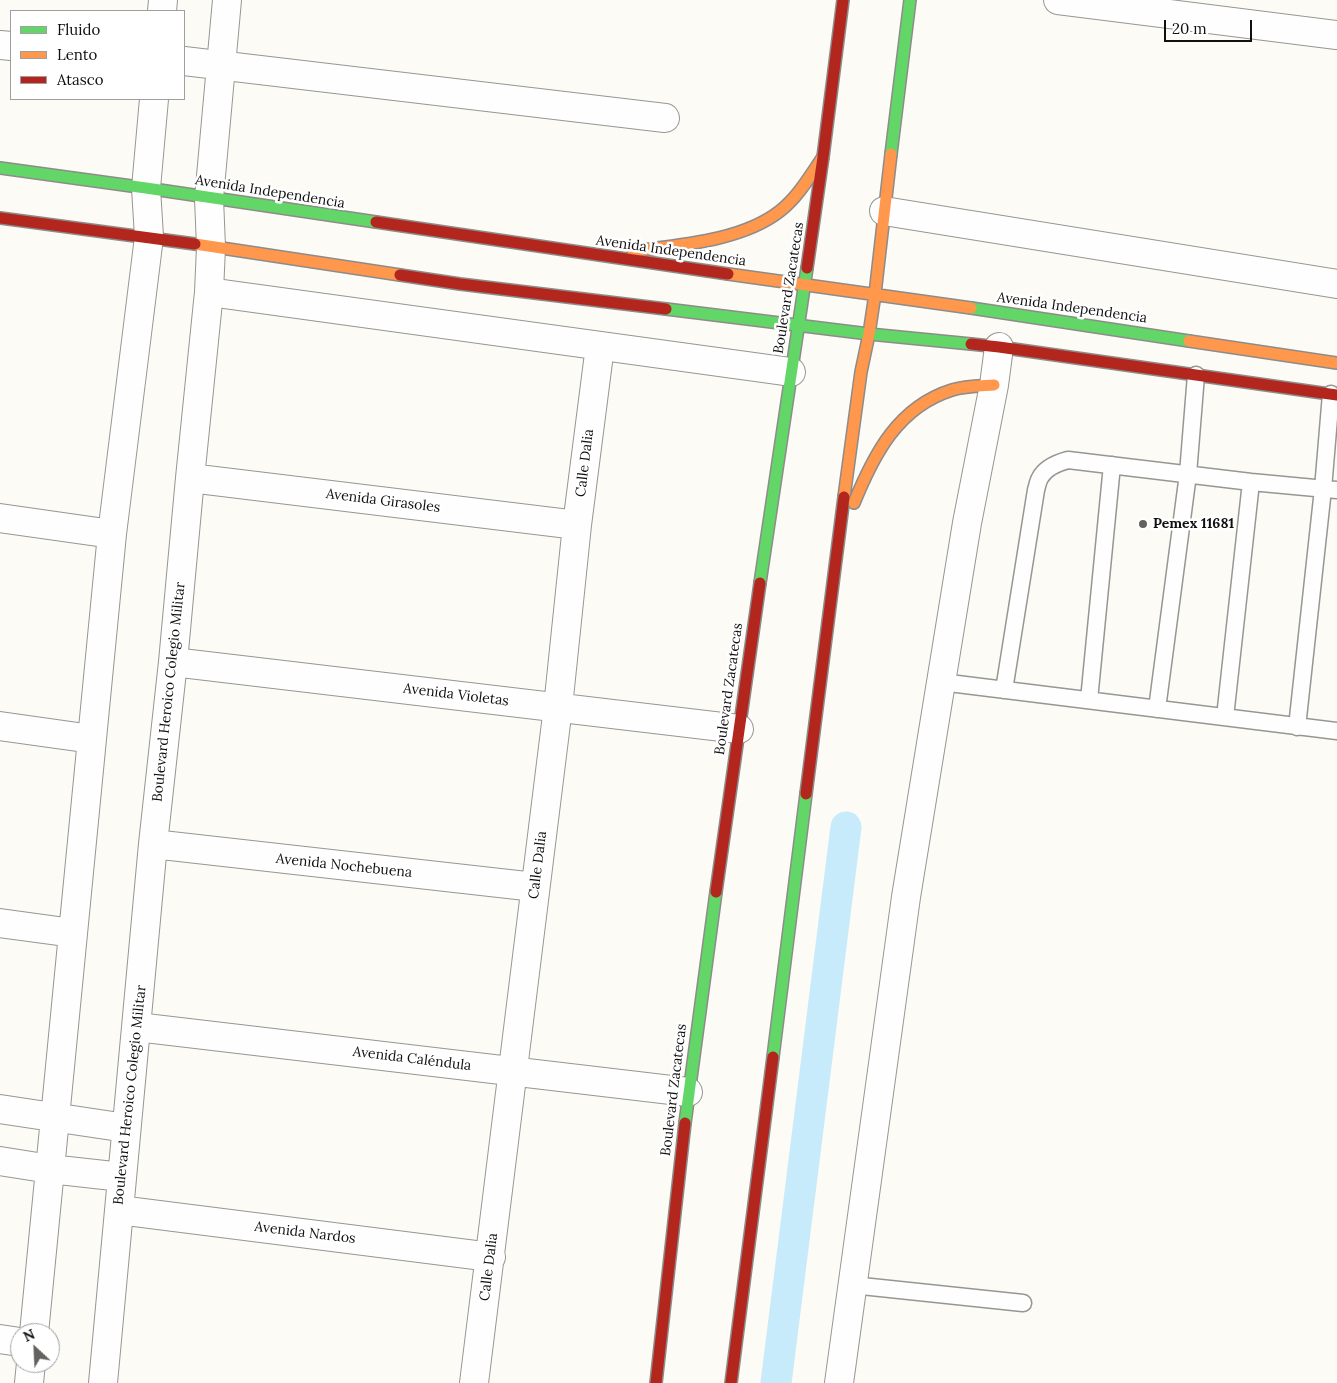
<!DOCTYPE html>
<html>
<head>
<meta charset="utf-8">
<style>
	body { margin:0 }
	#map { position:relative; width:1337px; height:1383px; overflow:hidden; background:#fcfbf5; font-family:Lora,serif }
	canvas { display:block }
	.legend { position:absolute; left:10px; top:10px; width:175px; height:90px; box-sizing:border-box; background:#fff; border:1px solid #9f9f9f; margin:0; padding:6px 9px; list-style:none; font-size:15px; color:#101010 }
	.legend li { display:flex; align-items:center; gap:10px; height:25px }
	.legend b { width:25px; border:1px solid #9f9f9f }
	.north { position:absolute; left:10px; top:1323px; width:50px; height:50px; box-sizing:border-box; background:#fff; border:1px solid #9f9f9f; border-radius:50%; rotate:335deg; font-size:14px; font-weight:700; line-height:20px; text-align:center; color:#101010 }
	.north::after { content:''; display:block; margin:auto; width:18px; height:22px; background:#636260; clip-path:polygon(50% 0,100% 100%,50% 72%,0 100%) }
	.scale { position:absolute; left:1164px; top:20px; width:88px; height:22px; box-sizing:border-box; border:2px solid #101010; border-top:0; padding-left:6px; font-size:15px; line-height:18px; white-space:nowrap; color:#101010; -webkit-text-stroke:4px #fff; paint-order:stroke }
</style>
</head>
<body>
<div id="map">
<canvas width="1337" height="1383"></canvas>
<ul class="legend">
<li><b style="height:6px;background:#63d668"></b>Fluido</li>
<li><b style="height:6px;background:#ff974d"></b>Lento</li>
<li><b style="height:6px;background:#b3261e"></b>Atasco</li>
</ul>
<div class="north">N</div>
<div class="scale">20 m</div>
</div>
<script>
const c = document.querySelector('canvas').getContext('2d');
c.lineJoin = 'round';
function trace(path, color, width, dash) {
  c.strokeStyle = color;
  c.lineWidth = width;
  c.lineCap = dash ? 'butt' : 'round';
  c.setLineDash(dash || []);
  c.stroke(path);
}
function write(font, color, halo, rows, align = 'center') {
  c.font = font + ' Lora,serif';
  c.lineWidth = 5;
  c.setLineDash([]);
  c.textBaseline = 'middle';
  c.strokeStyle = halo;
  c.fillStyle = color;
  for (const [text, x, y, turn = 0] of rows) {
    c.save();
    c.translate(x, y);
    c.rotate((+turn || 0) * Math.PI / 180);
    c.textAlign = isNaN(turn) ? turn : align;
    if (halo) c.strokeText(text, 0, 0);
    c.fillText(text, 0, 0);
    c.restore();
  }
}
trace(new Path2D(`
	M776 1383 846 827`), '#c7ebfb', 31);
const lane = new Path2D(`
	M941 682 1337 731
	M1004 690 1036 490C1037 487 1038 481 1040 478 1045 468 1057 463 1068 460L1251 482 1337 490
	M1089 700 1112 465
	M1157 709 1188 474 1196 375
	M1225 717 1251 482
	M1297 727 1323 489 1331 394
	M852 1285 1023 1303`);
const street = new Path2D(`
	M1058 0 1337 35
	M162 11 163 0
	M0 45 11 46
	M184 61 665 118
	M884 211 1337 284
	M209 292 791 372
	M190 478 577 525
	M0 518 112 534
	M173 662 739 729
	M0 726 92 739
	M153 844 535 887
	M0 923 73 933
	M137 1027 688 1092
	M0 1109 126 1128
	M0 1161 50 1169 122 1177
	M119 1210 491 1257
	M34 1333 112 534 149 237 146 188 154 99
	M0 1339 20 1342
	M29 1383 31 1363
	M103 1383 153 844 173 662 190 478 209 292 211 247 209 198 227 0
	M474 1383 558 707 577 525 600 346
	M839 1383 906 897 967 523 994 385 999 347`);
const fast = new Path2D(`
	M891 154 910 0
	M0 168 146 188 376 222
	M971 308 1189 341
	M666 309 869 334 971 344
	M760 583 807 268
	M773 1057 806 794
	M685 1123 716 892`);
const slow = new Path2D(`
	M195 244 400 275
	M633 251C679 245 742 241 780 211 798 197 810 176 823 157
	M728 274 971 308
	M1189 341 1337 363
	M844 497 861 372 869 334 875 294 891 154
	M854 503C874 454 898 407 952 390 965 386 980 386 994 385`);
const jam = new Path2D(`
	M0 218 195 244
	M376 222 728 274
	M807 268 823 157 843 0
	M400 275 460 284 666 309
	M971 344 999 347 1337 395
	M806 794 844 497
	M716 892 760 583
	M656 1383 685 1123
	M731 1383 773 1057`);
trace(lane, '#969693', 19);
trace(street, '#969693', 30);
trace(fast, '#8d8c8a', 14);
trace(slow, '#8d8c8a', 14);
trace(jam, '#8d8c8a', 14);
trace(lane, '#fffefe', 16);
trace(street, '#fffefe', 28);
trace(fast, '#63d668', 11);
trace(slow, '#ff974d', 11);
trace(jam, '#b3261e', 11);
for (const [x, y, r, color] of [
	[1143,524,5,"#636260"]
]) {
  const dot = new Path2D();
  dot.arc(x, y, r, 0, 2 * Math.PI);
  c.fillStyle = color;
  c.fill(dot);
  trace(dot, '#fff', 2);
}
write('14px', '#101010', '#fff', [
	["Avenida Independencia",270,192,9],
	["Avenida Independencia",671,251,8],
	["Boulevard Zacatecas",789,288,-81],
	["Avenida Independencia",1072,308,8],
	["Calle Dalia",585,463,-83],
	["Avenida Girasoles",383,501,7],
	["Boulevard Zacatecas",729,689,-82],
	["Boulevard Heroico Colegio Militar",169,692,-84],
	["Avenida Violetas",456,695,7],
	["Calle Dalia",538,865,-83],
	["Avenida Nochebuena",344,866,6],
	["Avenida Caléndula",412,1059,7],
	["Boulevard Zacatecas",674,1090,-83],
	["Boulevard Heroico Colegio Militar",130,1095,-84],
	["Avenida Nardos",305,1233,7],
	["Calle Dalia",489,1267,-83]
]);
write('bold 14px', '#101010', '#fff', [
	["Pemex 11681",1153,524]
], 'left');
</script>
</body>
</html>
